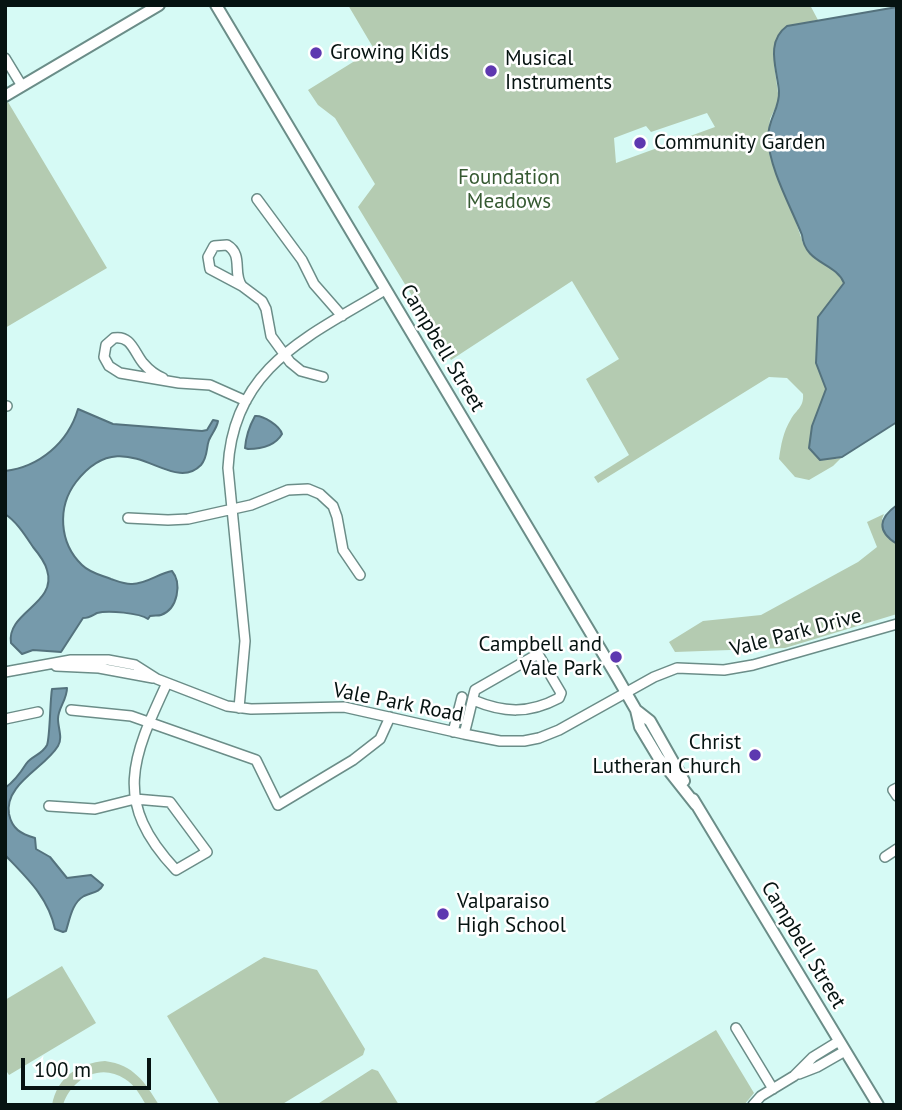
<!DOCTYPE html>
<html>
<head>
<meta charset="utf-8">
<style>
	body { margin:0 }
	#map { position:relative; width:902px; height:1110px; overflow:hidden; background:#d6faf5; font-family:"PT Sans",sans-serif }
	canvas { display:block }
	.frame { position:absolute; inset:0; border:7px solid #061311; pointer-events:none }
	.scale { position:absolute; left:21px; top:1058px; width:130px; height:32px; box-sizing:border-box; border:4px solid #061311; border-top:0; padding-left:9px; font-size:21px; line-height:24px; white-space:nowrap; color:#061311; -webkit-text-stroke:5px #fff; paint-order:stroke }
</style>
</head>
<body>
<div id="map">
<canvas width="902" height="1110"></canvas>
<div class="frame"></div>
<div class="scale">100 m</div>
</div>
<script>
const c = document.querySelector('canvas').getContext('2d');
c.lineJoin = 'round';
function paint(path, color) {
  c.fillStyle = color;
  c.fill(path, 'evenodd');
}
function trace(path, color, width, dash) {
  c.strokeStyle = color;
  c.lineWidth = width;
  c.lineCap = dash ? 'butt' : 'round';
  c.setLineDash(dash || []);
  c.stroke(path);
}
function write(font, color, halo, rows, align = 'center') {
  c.font = font + ' "PT Sans",sans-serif';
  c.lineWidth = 5;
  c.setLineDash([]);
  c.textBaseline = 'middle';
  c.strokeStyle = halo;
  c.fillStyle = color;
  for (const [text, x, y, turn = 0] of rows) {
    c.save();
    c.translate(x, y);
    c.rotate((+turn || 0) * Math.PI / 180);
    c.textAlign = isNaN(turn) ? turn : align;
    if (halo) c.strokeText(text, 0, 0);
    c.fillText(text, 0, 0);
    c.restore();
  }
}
paint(new Path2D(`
	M348 5H810L818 20 787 26 774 64 779 100 770 119 768 141 803 243 811 255 841 276 845 283 818 317 816 363 826 389 812 426 836 459 842 457 833 466 809 480 795 477 779 459C781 445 783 432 791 419 797 409 804 407 803 394L787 378 769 377 598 483 594 477 629 455 586 379 619 359 572 281 451 360 358 207 375 184 335 118 318 105 308 90 374 49ZM707 113 715 127 616 163 614 138 646 126 651 132Z
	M8 102 107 268 5 328V104Z
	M884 514 882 519 888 536 897 544V614L785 648 675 652 669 642 703 621 761 615 858 562 877 547 867 522Z
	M264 957 317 970 365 1049 363 1055 281 1105H220L167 1016Z
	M62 966 96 1023 9 1075 5 1069V1000Z
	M716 1030 754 1093 744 1105H591Z
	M105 1061C134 1065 145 1082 159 1105H146C140 1095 135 1085 125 1079 100 1062 71 1079 63 1105H52C57 1077 79 1063 105 1061Z
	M372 1069 378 1071 399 1105H316Z`), '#b4cbb1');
const water = new Path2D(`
	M897 7V422L842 457 820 460 809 448 812 426 826 389 816 363 818 317 844 283C835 262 805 264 802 235 791 207 769 168 768 138 768 118 780 109 779 91 777 69 765 42 787 26Z
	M78 409 113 424 202 431 207 430 213 420 218 421C217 428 212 433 209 440 206 448 208 457 201 465 170 497 125 418 76 482 57 507 59 543 82 565 90 573 101 575 111 579 117 581 124 584 131 584 145 585 159 573 172 571 182 583 178 609 161 615 158 616 154 615 150 616L148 619C140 613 108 610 97 613 93 615 89 618 83 618L61 652 33 650 22 654 11 643C6 612 58 604 47 570 45 562 38 553 33 547 25 535 17 522 5 514V471C39 467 68 443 78 409Z
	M255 416C263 415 280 426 282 434 275 446 261 449 248 449L245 448C246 435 250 425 255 416Z
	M897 505V544C876 531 879 518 897 505Z
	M67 688C67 700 58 708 58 719 58 728 63 738 58 746 45 768 4 784 9 814 12 829 21 834 35 838L36 849 50 857 67 878 91 875 103 885C99 893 92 892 84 896 72 903 70 918 66 931L63 932 55 929C48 897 27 878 5 855V788C12 783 21 772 26 764 31 756 42 755 47 745 50 738 50 700 52 689Z`);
paint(water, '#769aab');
trace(water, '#54727d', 2);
const minor = new Path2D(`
	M5 58 22 86
	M257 199 302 260 314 284 342 316
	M242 286C232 273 244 255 227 245L214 246 208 257 210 269 242 286 262 301 266 309 271 336 290 362 301 371 323 377
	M163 378C155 375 149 370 143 363 134 352 131 335 114 338L106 345 104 357 109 366 120 373 179 383 210 385 246 401
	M5 406H7
	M128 518 168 520 188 519 251 505 288 490 308 489 320 494 333 506 337 517 343 550 360 575
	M56 666 99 668 153 678
	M5 672 71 660H108L135 665 157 679 227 706 251 709 344 707 464 734 500 741H524L539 738 559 730 654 677 677 668 724 670 753 665 897 624
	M239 708 245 641 228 468C233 366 310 336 385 290
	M71 710 131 716 256 760 278 805 353 760 380 739 390 717
	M5 719 38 712
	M453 732 462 697
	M464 734C468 720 471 705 475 690L538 654 561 693 559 698C529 714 504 713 473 700
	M897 788 893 790 897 796
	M49 806 95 809 135 799 170 802 207 852 176 870C112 802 132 758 167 683
	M885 857 897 849
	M736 1028 773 1089
	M799 1074 817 1067 845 1051
	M753 1105 761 1096 794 1076 813 1057 839 1041`);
const major = new Path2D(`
	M216 5 617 677 636 710 640 727 658 757 696 805
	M5 96 159 5
	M636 710 650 721 684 781
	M693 799 878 1105`);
trace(minor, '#6b8d88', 12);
trace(major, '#6b8d88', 14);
trace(minor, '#fff', 9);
trace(major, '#fff', 10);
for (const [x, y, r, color] of [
	[316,53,7,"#5e38b0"],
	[491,71,7,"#5e38b0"],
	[640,143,7,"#5e38b0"],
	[616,657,7,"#5e38b0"],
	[755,755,7,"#5e38b0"],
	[443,914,7,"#5e38b0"]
]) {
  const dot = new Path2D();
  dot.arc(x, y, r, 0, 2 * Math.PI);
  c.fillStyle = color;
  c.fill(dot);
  trace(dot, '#fff', 2.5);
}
write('21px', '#061311', '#fff', [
	["Growing Kids",330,53],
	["Musical",505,59],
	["Instruments",505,83],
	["Community Garden",654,143],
	["Campbell and",602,645,"right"],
	["Vale Park",602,669,"right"],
	["Christ",741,743,"right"],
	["Lutheran Church",741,767,"right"],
	["Valparaiso",457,902],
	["High School",457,926]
], 'left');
write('21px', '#365a32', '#fff', [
	["Foundation",509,178],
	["Meadows",509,202]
]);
write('21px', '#061311', '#fff', [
	["Campbell Street",442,348,59],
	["Vale Park Drive",796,633,-15],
	["Vale Park Road",398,703,11],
	["Campbell Street",803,945,59]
]);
</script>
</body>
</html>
